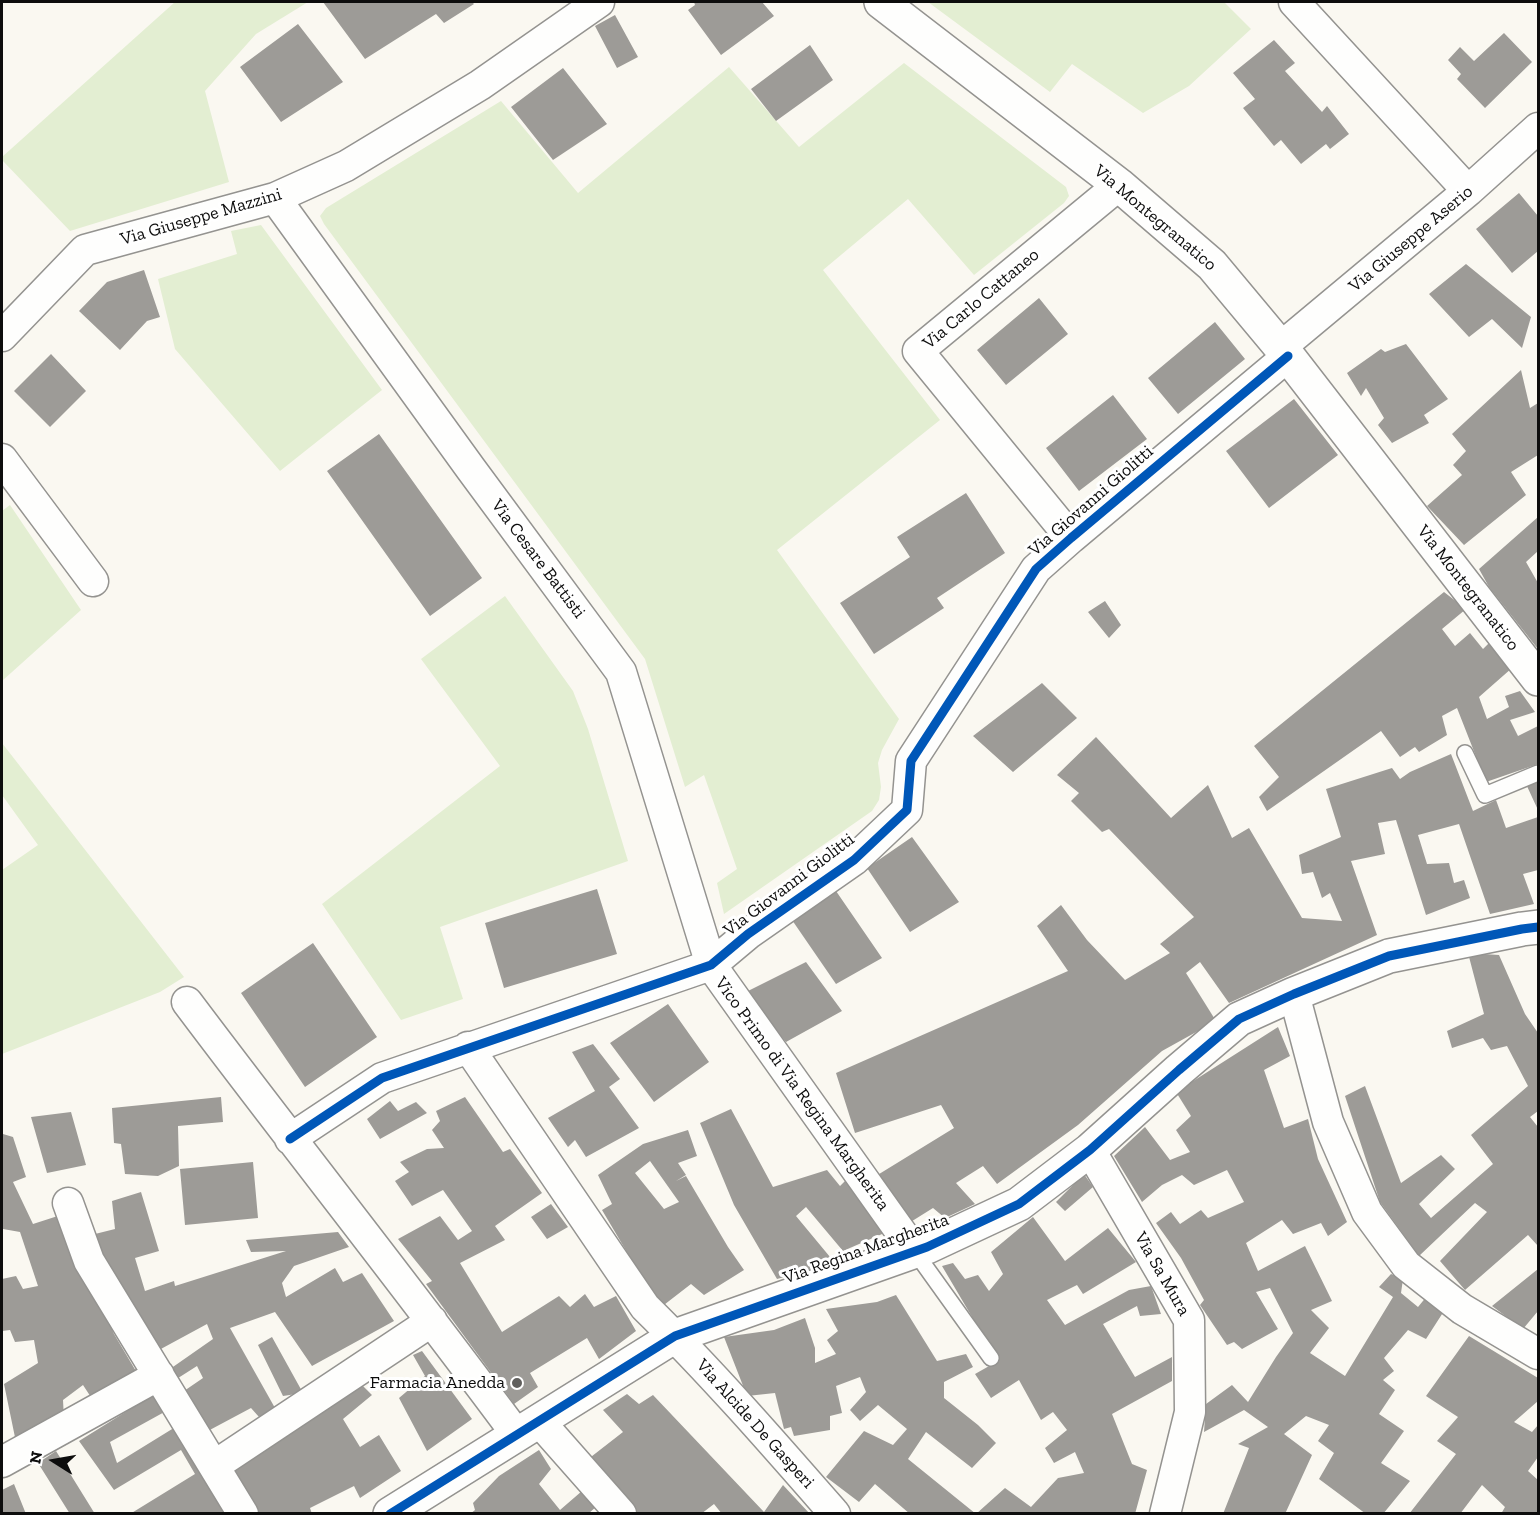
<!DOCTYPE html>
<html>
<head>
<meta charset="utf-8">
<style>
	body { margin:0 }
	#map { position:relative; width:1540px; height:1515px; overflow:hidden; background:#faf8f1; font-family:"Zilla Slab",serif }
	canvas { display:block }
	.frame { position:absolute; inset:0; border:3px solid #0d0d0d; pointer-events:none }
	.north { position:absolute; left:24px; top:1431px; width:60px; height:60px; -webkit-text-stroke:4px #fff; paint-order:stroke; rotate:281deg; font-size:16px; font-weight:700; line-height:24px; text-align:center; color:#0d0d0d }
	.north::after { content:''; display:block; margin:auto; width:21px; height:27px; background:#0d0d0d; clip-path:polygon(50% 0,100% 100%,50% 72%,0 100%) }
</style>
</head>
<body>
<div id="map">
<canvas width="1540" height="1515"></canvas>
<div class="frame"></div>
<div class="north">N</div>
</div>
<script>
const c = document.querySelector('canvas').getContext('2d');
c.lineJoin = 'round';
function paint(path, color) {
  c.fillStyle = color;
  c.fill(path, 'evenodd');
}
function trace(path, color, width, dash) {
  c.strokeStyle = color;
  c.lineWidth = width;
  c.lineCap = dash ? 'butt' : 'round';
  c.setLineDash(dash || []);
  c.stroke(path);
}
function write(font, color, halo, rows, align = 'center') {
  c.font = font + ' "Zilla Slab",serif';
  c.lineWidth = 6;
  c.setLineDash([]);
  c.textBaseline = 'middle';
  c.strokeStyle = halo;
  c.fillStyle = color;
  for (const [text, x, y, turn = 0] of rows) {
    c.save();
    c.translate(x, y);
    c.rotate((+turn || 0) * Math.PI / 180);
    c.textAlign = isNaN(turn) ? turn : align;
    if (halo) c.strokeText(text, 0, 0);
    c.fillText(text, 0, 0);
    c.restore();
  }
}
paint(new Path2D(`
	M175 2H308L256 34 205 91 229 182 70 231 2 160V157Z
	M928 2H1224L1251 29 1189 86 1143 113 1072 64 1050 92Z
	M904 63 1066 187 1069 196 1064 203 974 275 908 199 823 270 940 420 777 550 899 719 882 750 878 763 881 787 879 800 872 811 724 914 717 883 737 869 704 775 685 787 645 659 324 224 320 216 326 208 501 101 578 193 729 67 799 147Z
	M261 225 382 390 280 471 175 349 158 279 237 254 231 231Z
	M10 505 81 610 2 681V511Z
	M505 596 573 691 588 729 628 861 440 927 463 999 401 1020 322 904 500 766 421 659Z
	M2 743 184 977 160 992 2 1054V870L38 845 2 795Z`), '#e3eed2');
paint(new Path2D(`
	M323 2H472L474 4 444 23 436 14 365 59Z
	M694 2H762L774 16 721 55 688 10 695 5Z
	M615 15 638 57 617 68 595 26Z
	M298 24 343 82 281 122 240 67Z
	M1504 33 1532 62 1485 108 1457 79 1461 74 1448 60 1460 47 1474 61Z
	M1274 40 1295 63 1285 71 1322 112 1327 106 1349 134 1330 149 1326 144 1301 164 1281 140 1274 146 1243 108 1255 99 1233 73Z
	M810 45 833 80 776 121 751 89Z
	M563 68 607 124 553 160 511 107Z
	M1519 193 1538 216V251L1512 273 1476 229Z
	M1466 264 1531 317 1522 348 1492 319 1469 337 1429 294Z
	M144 270 160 317 147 321 120 350 79 311 107 282Z
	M1039 298 1068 334 1006 385 977 350Z
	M1215 322 1245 359 1178 414 1148 378Z
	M1406 344 1448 399 1424 415 1429 423 1392 443 1378 425 1384 418 1366 388 1361 396 1347 373 1381 349 1385 352Z
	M51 354 86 391 50 427 14 391Z
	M1521 370 1530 408 1538 403V455L1511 472 1526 495 1464 545 1427 506 1462 475 1453 465 1466 451 1452 434Z
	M1113 395 1147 439 1079 491 1046 448Z
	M1294 399 1338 455 1269 508 1226 451Z
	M379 434 482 578 430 616 327 471Z
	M966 493 1005 553 937 598 944 608 874 654 840 603 910 557 897 537Z
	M1538 517V551L1526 562 1538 583V649L1489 587 1479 569Z
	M1444 592 1466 609 1442 629 1455 646 1470 633 1483 649 1490 642 1512 668 1479 697 1487 719 1509 707 1505 696 1520 691 1535 712 1510 720 1518 736 1538 726V764L1486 782 1457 708 1442 716 1447 735 1419 752 1415 747 1400 757 1381 731 1267 811 1259 797 1279 777 1254 746Z
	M1105 601 1121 625 1109 638 1088 612Z
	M1042 683 1077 718 1013 772 973 736Z
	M1096 737 1171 818 1208 785 1232 838 1249 828 1302 918 1342 921 1330 893 1322 898 1313 872 1302 874 1299 855 1341 837 1326 789 1392 768 1400 779 1410 772 1451 754 1473 811 1496 800 1506 828 1538 817V870L1523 874 1534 904 1490 914 1459 824 1418 835 1427 864 1449 863 1454 883 1464 880 1470 898 1426 915 1396 820 1378 823 1385 854 1351 861 1377 935 1229 1003 1200 962 1186 973 1216 1021 1162 1051 1078 1125 997 1184 983 1166 956 1183 975 1204 945 1218 933 1208 909 1223 871 1179 954 1128 941 1105 855 1133 836 1073 1068 971 1037 926 1061 905 1087 940 1125 980 1170 953 1160 944 1194 917 1109 829 1102 832 1071 801 1079 793 1057 775Z
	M1538 780V810L1526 784Z
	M912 837 959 902 910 932 867 868Z
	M597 889 617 954 504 988 485 923Z
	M836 891 882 958 836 984 792 920Z
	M313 943 377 1037 305 1087 241 993Z
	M1468 953 1499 955 1525 1014 1538 1033V1111L1530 1117 1538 1127V1246L1528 1235 1465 1290 1440 1261 1487 1212 1475 1203 1419 1256 1380 1202 1345 1096 1365 1086 1401 1183 1441 1155 1455 1169 1419 1204 1431 1218 1493 1164 1471 1135 1528 1086 1507 1046 1491 1050 1483 1038 1452 1048 1447 1031 1484 1014Z
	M806 962 842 1011 786 1042 744 993Z
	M668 1004 709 1062 654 1102 610 1043Z
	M1278 1027 1290 1056 1264 1070 1284 1128 1308 1119 1318 1159 1347 1222 1328 1236 1321 1223 1293 1234 1282 1220 1246 1243 1258 1271 1305 1246 1332 1301 1311 1310 1329 1328 1310 1353 1345 1376 1393 1297 1379 1287 1391 1274 1403 1279 1401 1293 1418 1307 1427 1296 1444 1311 1426 1339 1408 1330 1384 1358 1394 1371 1383 1380 1395 1390 1379 1414 1404 1431 1381 1463 1410 1481 1383 1514H1366L1319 1479 1334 1453 1318 1441 1329 1425 1306 1416 1284 1434 1312 1455 1285 1514H1223L1249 1448 1238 1444 1268 1427 1244 1410 1204 1432 1206 1404 1232 1385 1248 1402 1276 1357 1293 1333 1270 1288 1256 1292 1278 1329 1242 1349 1234 1342 1227 1345 1200 1305 1204 1300 1181 1258 1156 1223 1171 1212 1180 1224 1201 1210 1208 1218 1244 1202 1227 1170 1194 1185 1182 1175 1162 1185 1142 1202 1114 1156 1145 1127 1170 1160 1190 1152 1176 1130 1191 1116 1176 1092Z
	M593 1044 620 1079 609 1087 639 1128 586 1157 575 1140 568 1147 548 1118 595 1091 572 1052Z
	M221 1097 223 1122 178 1126 179 1166 158 1176 125 1174 121 1144 114 1143 112 1108Z
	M465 1097 503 1152 510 1149 542 1193 495 1226 505 1240 460 1263 502 1332 559 1296 570 1307 585 1294 594 1307 616 1296 636 1331 599 1359 587 1338 530 1373 538 1387 514 1404 426 1284 432 1281 398 1239 440 1216 458 1240 472 1231 443 1190 412 1206 395 1181 409 1172 400 1162 427 1149 444 1148 432 1130 440 1121 436 1111Z
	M390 1101 398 1111 416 1102 427 1113 380 1139 367 1119Z
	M731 1109 773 1187 827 1170 840 1186 847 1179 889 1231 843 1251 806 1207 796 1216 835 1263 777 1279 734 1205 700 1123Z
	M71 1112 86 1165 47 1173 31 1117Z
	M688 1130 697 1156 678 1163 686 1175 676 1181 686 1176 728 1247 744 1270 704 1295 691 1284 660 1308 602 1210 612 1204 598 1175 643 1144ZM650 1161 679 1202 664 1209 635 1173Z
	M3 1134 13 1137 26 1177 13 1182 33 1224 64 1214 114 1334 143 1383 98 1408 83 1385 63 1400 64 1419 17 1447 4 1384 38 1363 34 1340 15 1342 10 1330 2 1331V1279L16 1276 23 1289 38 1286 20 1232 3 1229 2 1222V1135Z
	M253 1162 258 1218 185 1225 180 1169Z
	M1084 1174 1093 1187 1065 1211 1056 1202Z
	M141 1192 159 1251 135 1258 145 1291 174 1281 175 1286 286 1251 251 1252 246 1240 338 1232 349 1247 294 1266 282 1283 286 1297 335 1268 343 1282 362 1273 394 1321 312 1366 275 1312 230 1328 275 1408 259 1417 251 1408 206 1432 184 1391 203 1378 197 1366 175 1380 170 1369 213 1339 207 1324 159 1350 102 1261 95 1234 115 1229 112 1201Z
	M551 1204 568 1227 547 1239 531 1217Z
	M1033 1217 1065 1261 1108 1228 1136 1262 1083 1294 1077 1285 1047 1300 1065 1325 1129 1290 1151 1286 1161 1314 1140 1316 1137 1306 1103 1324 1135 1377 1172 1357V1381L1112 1414 1132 1464 1147 1470 1135 1514H976L1005 1488 1031 1507 1058 1478 1084 1473 1075 1452 1054 1463 1045 1448 1067 1430 1053 1412 1041 1420 1019 1380 991 1398 975 1374 998 1361 942 1266 953 1263 965 1279 978 1275 989 1291 1003 1274 991 1252Z
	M1538 1269V1311L1523 1329 1492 1306Z
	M896 1295 937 1361 966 1354 973 1367 944 1382V1398L978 1425 996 1443 972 1468 926 1432 908 1459 976 1514H910L875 1484 859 1502 826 1477 864 1431 893 1445 907 1429 878 1405 860 1421 850 1410 866 1392 860 1377 836 1386 842 1413 830 1416V1430L794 1436 791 1427 784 1429 775 1393 747 1396 724 1337 774 1330 805 1318 815 1348V1363L836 1354 827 1340 838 1331 826 1309 877 1302Z
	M1469 1336 1538 1378V1401L1514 1422 1532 1432 1538 1425V1457L1528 1471 1538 1480V1514H1501L1505 1507 1482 1485 1460 1514H1409L1456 1454 1437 1441 1458 1417 1426 1396Z
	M272 1337 303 1393 283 1396 258 1345Z
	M422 1351 472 1419 427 1451 399 1398 425 1376 413 1355Z
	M361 1384 372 1395 343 1419 360 1447 379 1435 401 1471 360 1498 354 1486 310 1508 312 1514H257L233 1471Z
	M156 1393 168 1410 110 1442 117 1463 177 1426 231 1514H130L195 1474 181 1450 114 1490 79 1441Z
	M627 1394 639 1404 653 1395 764 1512 783 1485 810 1514H722L714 1504 701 1514H637L587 1460 623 1432 603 1410Z
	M539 1450 551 1469 539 1484 560 1510 582 1491 597 1506 588 1514H470L475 1510 473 1503 499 1476Z
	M56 1451 95 1514H70L38 1463Z
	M14 1484 26 1514H2V1490Z`), '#9d9b97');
const service = new Path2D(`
	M1465 753 1485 795 1538 773
	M915 1252 991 1358`);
const minor = new Path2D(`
	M1294 2 1468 191
	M275 198 471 469 621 672 711 965 915 1252
	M2 336 85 250 275 198 346 166 480 85 599 2
	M1281 347 1468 191 1538 128
	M2 459 93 581
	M1071 538 918 351 1119 185
	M1294 994 1328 1122 1367 1212 1406 1265 1462 1309 1538 1354
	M187 1002C296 1147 409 1289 517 1435
	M468 1047 645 1307C712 1373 773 1443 835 1514
	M290 1139 382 1078 711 965 748 934 854 860 907 810 911 761 1036 569 1071 538 1288 356
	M1090 1150 1189 1320 1190 1412 1165 1514
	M68 1203 89 1261 243 1514
	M539 1421 621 1514
	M2 1462 159 1375
	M214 1466 432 1321`);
const tertiary = new Path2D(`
	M881 2 1119 185 1212 265 1288 356 1538 679
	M390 1514 675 1336 927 1247 1019 1204 1090 1150 1179 1070 1239 1019 1294 994 1389 956 1522 929 1538 927`);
trace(service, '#949390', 18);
trace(minor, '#949390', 33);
trace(tertiary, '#949390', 36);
trace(service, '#fefefd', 15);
trace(minor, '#fefefd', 30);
trace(tertiary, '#fefefd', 33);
trace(new Path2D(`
	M290 1139 382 1078 711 965 748 934 854 860 907 810 911 761 1036 569 1071 538 1288 356
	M390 1514 675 1336 927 1247 1019 1204 1090 1150 1179 1070 1239 1019 1294 994 1389 956 1522 929 1538 927`), '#0057b8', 9);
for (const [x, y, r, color] of [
	[517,1383,6,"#605f5d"]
]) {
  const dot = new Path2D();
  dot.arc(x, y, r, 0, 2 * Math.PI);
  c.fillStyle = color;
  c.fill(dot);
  trace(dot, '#fff', 2);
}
write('18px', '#0d0d0d', '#fff', [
	["Via Giuseppe Mazzini",201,217,-16],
	["Via Montegranatico",1155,218,40],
	["Via Giuseppe Aserio",1411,239,-40],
	["Via Carlo Cattaneo",981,299,-40],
	["Via Giovanni Giolitti",1091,501,-41],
	["Via Cesare Battisti",538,559,53],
	["Via Montegranatico",1468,588,52],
	["Via Giovanni Giolitti",789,885,-37],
	["Vico Primo di Via Regina Margherita",802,1094,54],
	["Via Regina Margherita",866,1249,-20],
	["Via Sa Mura",1162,1274,60],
	["Via Alcide De Gasperi",755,1424,48]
]);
write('18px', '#0d0d0d', '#fff', [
	["Farmacia Anedda",505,1383]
], 'right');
</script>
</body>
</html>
